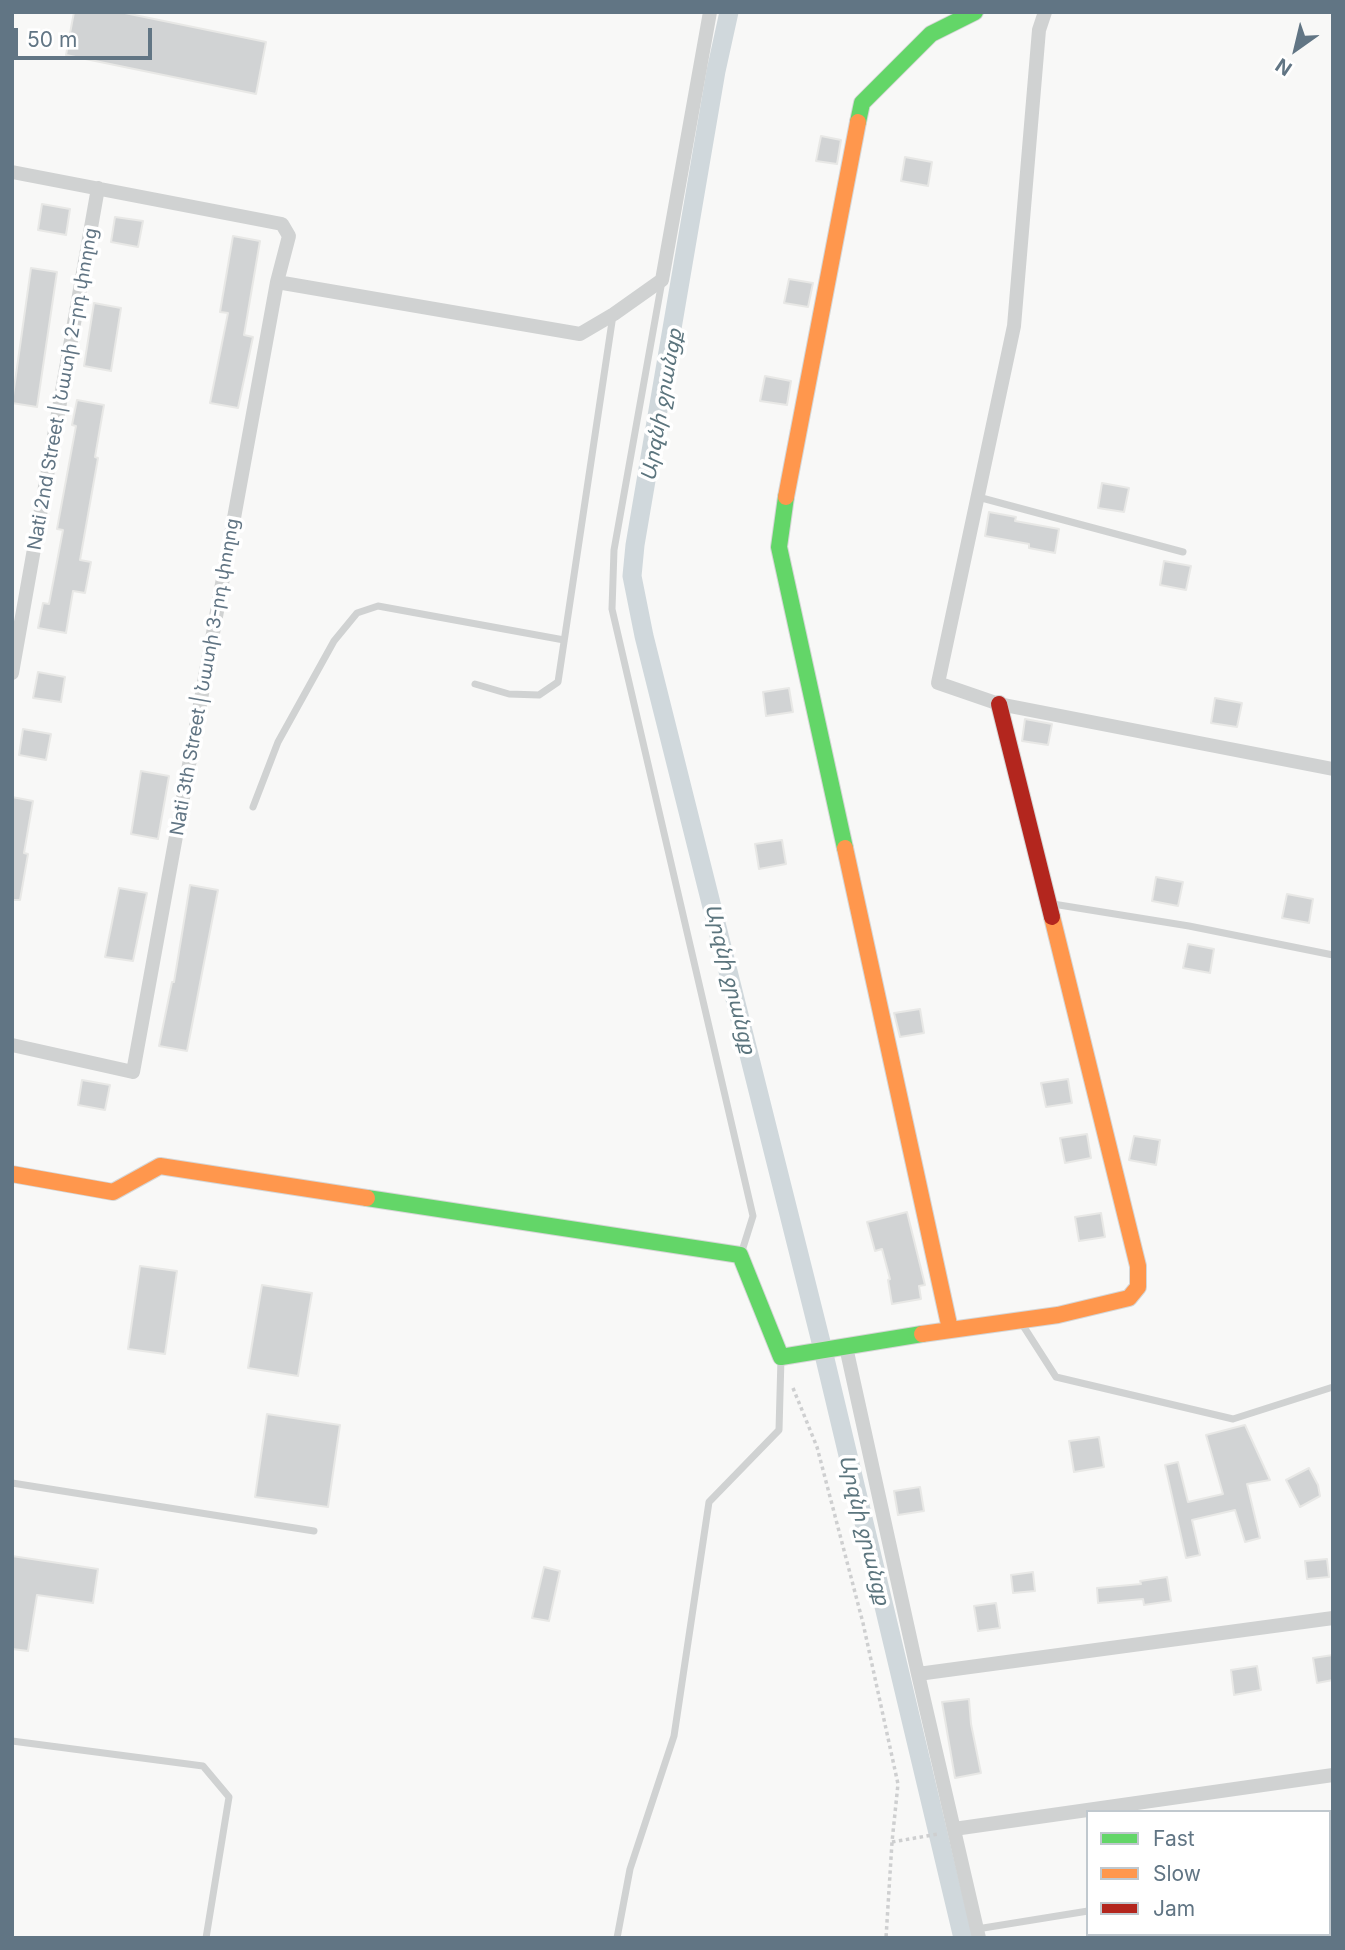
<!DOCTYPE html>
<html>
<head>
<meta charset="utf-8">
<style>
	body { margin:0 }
	#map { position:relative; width:1345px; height:1950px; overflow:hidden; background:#f8f8f7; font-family:Inter,sans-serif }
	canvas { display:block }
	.frame { position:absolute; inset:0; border:14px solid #617584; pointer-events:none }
	.legend { position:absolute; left:1086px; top:1810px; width:245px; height:126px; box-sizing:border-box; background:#fff; border:2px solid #c0c8ce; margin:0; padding:9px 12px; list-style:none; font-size:21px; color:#617584 }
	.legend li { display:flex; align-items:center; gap:14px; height:35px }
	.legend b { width:35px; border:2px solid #c0c8ce }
	.north { position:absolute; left:1261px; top:14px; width:70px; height:70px; -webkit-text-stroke:5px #fff; paint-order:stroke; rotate:214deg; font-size:19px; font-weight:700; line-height:28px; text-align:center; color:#617584 }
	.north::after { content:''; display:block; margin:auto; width:24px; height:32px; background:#617584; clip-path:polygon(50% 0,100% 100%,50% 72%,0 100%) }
	.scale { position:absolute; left:14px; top:28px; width:138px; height:32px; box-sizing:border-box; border:4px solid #617584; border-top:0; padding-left:9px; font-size:21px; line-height:24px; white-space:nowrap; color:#617584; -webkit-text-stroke:5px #fff; paint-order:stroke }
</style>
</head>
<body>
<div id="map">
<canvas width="1345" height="1950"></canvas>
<div class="frame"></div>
<ul class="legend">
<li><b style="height:9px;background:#63d668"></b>Fast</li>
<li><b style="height:9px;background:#ff974d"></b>Slow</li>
<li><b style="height:9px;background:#b3261e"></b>Jam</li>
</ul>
<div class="north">N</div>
<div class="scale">50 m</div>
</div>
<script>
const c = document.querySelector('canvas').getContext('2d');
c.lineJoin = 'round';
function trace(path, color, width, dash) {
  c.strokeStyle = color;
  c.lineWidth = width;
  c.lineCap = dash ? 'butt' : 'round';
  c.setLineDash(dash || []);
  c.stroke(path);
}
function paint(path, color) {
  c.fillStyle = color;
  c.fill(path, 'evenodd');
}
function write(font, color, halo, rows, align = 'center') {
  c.font = font + ' Inter,"Noto Sans Armenian",sans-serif';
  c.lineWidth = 7;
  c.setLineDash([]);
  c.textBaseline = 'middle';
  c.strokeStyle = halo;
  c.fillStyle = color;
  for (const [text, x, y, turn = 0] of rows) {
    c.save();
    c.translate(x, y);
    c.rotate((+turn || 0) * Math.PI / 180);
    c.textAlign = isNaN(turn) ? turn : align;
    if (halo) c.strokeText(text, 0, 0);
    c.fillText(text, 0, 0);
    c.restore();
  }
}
trace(new Path2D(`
	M729 12 716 71 635 545 632 576 644 636 821 1342 963 1938`), '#d0d8dc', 19);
const building = new Path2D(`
	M74 12H120L266 42 256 94 66 55Z
	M821 136 841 140 837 164 816 161Z
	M905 157 932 162 928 186 901 181Z
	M42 204 70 209 66 235 38 230Z
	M115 217 143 221 138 247 111 242Z
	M233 236 260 241 244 335 253 337 238 408 210 403 228 313 220 312Z
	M31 268 57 272 37 407 12 403Z
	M789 279 813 283 808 307 784 303Z
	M94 303 121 308 111 371 84 366Z
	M765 376 791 381 787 405 760 401Z
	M77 400 104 405 95 457 98 458 80 560 91 562 85 593 73 591 66 633 38 628 43 603 49 604 63 530 57 529 76 426 72 425Z
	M1102 483 1129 488 1124 512 1098 508Z
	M989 512 1016 517 1015 521 1059 529 1055 553 1029 548V544L985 536Z
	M1164 561 1191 566 1186 590 1160 585Z
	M38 672 65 677 61 702 33 698Z
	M789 688 793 712 766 716 763 692Z
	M1215 698 1242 703 1237 727 1211 723Z
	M1025 719 1052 724 1048 745 1022 741Z
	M23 729 51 734 46 760 19 755Z
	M141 771 169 776 158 839 131 834Z
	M12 797 33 801 24 853 28 854 20 900H12Z
	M782 840 786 864 759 869 755 844Z
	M1156 877 1183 882 1178 906 1152 901Z
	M190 885 218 890 187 1051 159 1046 172 982H174Z
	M119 888 147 893 133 961 105 957Z
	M1287 894 1313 899 1309 923 1282 918Z
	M1188 944 1214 949 1210 973 1183 968Z
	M920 1009 924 1033 900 1037 894 1013Z
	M1068 1079 1072 1103 1046 1107 1041 1083Z
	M82 1080 110 1085 105 1110 78 1105Z
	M1087 1134 1091 1158 1065 1163 1060 1138Z
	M1134 1136 1160 1140 1156 1165 1129 1160Z
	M907 1212 925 1285 919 1286 921 1299 892 1304 888 1280 890 1279 882 1249 875 1251 867 1222Z
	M1101 1213 1105 1237 1079 1241 1075 1217Z
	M140 1266 177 1271 165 1354 128 1349Z
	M262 1285 312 1293 298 1376 248 1368Z
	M267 1414 340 1425 328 1507 255 1497Z
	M1245 1425 1270 1480 1247 1484 1260 1538 1245 1542 1235 1510 1192 1520 1200 1555 1186 1558 1165 1465 1178 1462 1188 1502 1223 1494 1206 1435Z
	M1099 1437 1104 1467 1074 1472 1069 1441Z
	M1309 1468 1318 1485 1320 1496 1300 1507 1286 1480Z
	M920 1487 924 1511 898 1515 894 1491Z
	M12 1556 98 1569 93 1603 37 1595 28 1651 12 1649Z
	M1327 1559 1329 1577 1307 1579 1305 1561Z
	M544 1567 560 1571 549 1621 532 1618Z
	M1033 1572 1035 1591 1013 1593 1011 1575Z
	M1167 1577 1171 1601 1144 1605 1143 1599 1098 1603 1097 1588 1141 1584 1140 1581Z
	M996 1603 1000 1628 978 1631 974 1606Z
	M1333 1655V1680L1317 1683 1313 1658Z
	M1257 1666 1261 1690 1234 1695 1231 1670Z
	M969 1699 971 1724 981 1773 955 1778 942 1702Z`);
paint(building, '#d1d3d4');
trace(building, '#e8e8e6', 2);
const fast = new Path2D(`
	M858 122 862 103 931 34 975 12
	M786 497 779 547 845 848
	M367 1198 740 1255 781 1357 922 1334`);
const slow = new Path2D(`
	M786 497 858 122
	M845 848 950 1329
	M12 1174 113 1192 160 1166 367 1198
	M922 1334 1058 1315 1129 1298 1138 1287V1266L1052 917`);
const jam = new Path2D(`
	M999 704 1052 917`);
trace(fast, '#d5d6d6', 18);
trace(slow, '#d5d6d6', 18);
trace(jam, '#d5d6d6', 18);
trace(new Path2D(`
	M793 1388 817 1447 863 1623 898 1784 892 1842 886 1938
	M892 1842 938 1834`), '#cecfd0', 3.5, [3.5, 3.5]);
trace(new Path2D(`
	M662 281 614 550 612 609 753 1216 742 1251
	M978 497 1183 552
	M475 684 509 694 539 695 558 682 613 315
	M253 807 278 742 334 641 357 613 378 606 564 640
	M1053 904 1189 926 1333 955
	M1022 1324 1056 1377 1233 1419 1333 1387
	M12 1483 314 1531
	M12 1741 203 1766 229 1797 206 1938
	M1329 1873 1333 1872
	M977 1929 1088 1911
	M617 1938 630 1869 674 1736 709 1502 779 1430 781 1358`), '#d0d2d2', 7);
trace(new Path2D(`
	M1045 12 1039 30 1014 326 938 683 999 704 1333 769
	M12 172 282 224 289 236 277 282 133 1072 12 1045
	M277 282 580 334 614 314 662 280 710 12
	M12 673 98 188
	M846 1347 918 1674 979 1938
	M918 1674 1333 1618
	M954 1829 1333 1775`), '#d0d2d2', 14);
trace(fast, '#63d668', 16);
trace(slow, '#ff974d', 16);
trace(jam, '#b3261e', 16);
write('19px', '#617584', '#fff', [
	["Nati 2nd Street | Նատի 2-րդ փողոց",63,389,-80],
	["Nati 3th Street | Նատի 3-րդ փողոց",205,677,-80]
]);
write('italic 21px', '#5c757e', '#fff', [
	["Արզնի ջրանցք",662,405,-80],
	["Արզնի ջրանցք",730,979,76],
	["Արզնի ջրանցք",864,1530,76]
]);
</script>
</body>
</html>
